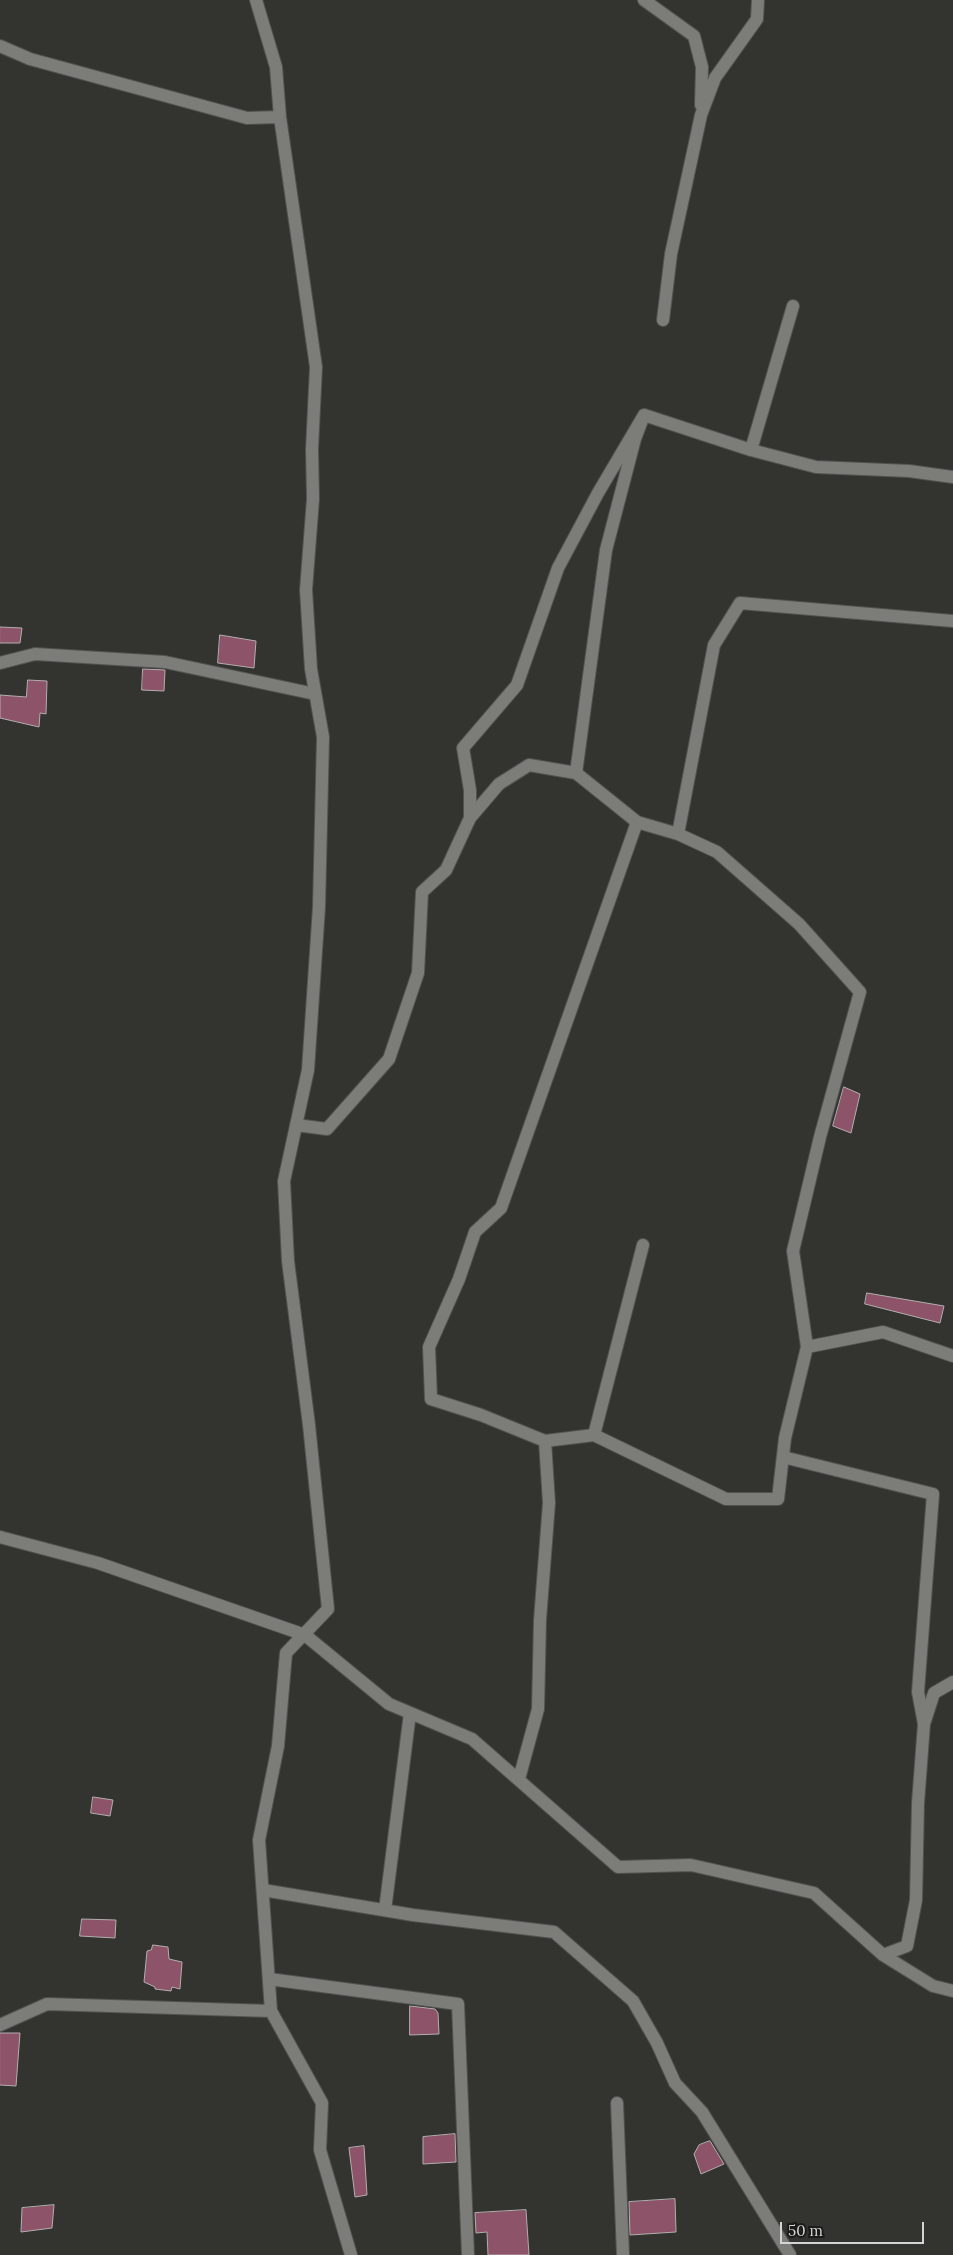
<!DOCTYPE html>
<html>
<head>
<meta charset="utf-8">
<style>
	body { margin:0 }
	#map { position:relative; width:953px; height:2255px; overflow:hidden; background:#333430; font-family:Lora,serif }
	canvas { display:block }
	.scale { position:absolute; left:780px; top:2222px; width:144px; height:22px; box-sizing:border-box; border:2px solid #d4d5d3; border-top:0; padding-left:6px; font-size:15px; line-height:18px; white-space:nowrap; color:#d4d5d3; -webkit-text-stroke:4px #1b1b1a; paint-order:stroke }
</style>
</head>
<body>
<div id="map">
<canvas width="953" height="2255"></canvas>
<div class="scale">50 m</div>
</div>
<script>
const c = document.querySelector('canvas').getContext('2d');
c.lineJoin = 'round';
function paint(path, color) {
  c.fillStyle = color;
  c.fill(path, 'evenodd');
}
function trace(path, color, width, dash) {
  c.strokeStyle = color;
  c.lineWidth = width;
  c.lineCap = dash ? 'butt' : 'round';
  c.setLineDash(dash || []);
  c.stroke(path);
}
const building = new Path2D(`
	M0 627 22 628 20 643H0Z
	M220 635 256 641 254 668 218 663Z
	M143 669 165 670 164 691 142 690Z
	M28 680 47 681 46 714 40 713 39 727 0 718V695L26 697Z
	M844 1087 860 1094 851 1133 833 1126Z
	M867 1293 944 1306 940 1323 865 1304Z
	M93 1797 113 1800 110 1816 91 1813Z
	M82 1919 116 1920 115 1938 80 1936Z
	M153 1945 168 1947 169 1959 182 1962 180 1989 172 1987 171 1991 155 1989V1987L144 1982 147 1951 151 1950Z
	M410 2006 435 2009 438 2013 439 2034 410 2035Z
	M0 2033H20L16 2086 0 2085Z
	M455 2134 456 2162 423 2164V2137Z
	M710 2141 724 2164 701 2174 694 2154 699 2145Z
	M364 2146 367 2195 355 2197 349 2148Z
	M675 2199 676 2232 630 2235 629 2202Z
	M54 2205 52 2228 21 2232 22 2208Z
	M526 2210 529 2255H488L487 2232 476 2233 475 2213Z`);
paint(building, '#8d5369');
trace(building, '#b3aeb0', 1);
const minor = new Path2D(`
	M256 0 276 67 280 117 316 367 312 449 313 499 306 590 311 669 323 737 319 907 308 1070 284 1181 288 1261 309 1425 328 1609 286 1653 278 1746 259 1840 271 2011 322 2103 320 2150 351 2255
	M644 0 694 36 702 67 701 105
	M0 46 30 59 247 118 280 117
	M793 306 751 450 816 467 909 471 953 477
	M663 320 671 254 701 115 715 78 757 19 758 0
	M0 663 35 654 165 662 315 694
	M576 773 606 550 635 439 644 415 751 450
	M470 818 499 784 529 765 576 773 637 822 678 834 717 852 799 924 860 992 820 1137 793 1251 807 1347 785 1438 778 1499H726L594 1435 545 1441
	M678 834 714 645 740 603 953 621
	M296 1125 327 1129 389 1059 418 973 422 892 446 870 470 818V790L463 748 517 685 558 568 598 493 644 415
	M807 1347 883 1332 953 1356
	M594 1435 643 1245
	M783 1457 933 1494 918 1692 924 1724
	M0 1537 98 1563 305 1635 389 1704 472 1739 618 1867 691 1865 814 1893 883 1955 933 1986 953 1991
	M519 1779 538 1709 540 1620 549 1503 545 1441 481 1415 431 1399 429 1347 459 1279 475 1232 501 1208 637 822
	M263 1890 413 1915 554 1932 633 2001 657 2043 675 2083 702 2112 790 2255
	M385 1910 410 1713
	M883 1955 907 1946 916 1900 918 1803 924 1724 934 1693 953 1682
	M269 1979 458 2004 468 2255
	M0 2025 47 2004 271 2011
	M617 2103 623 2255`);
trace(minor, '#525350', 14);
trace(minor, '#7c7d79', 12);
</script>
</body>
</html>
